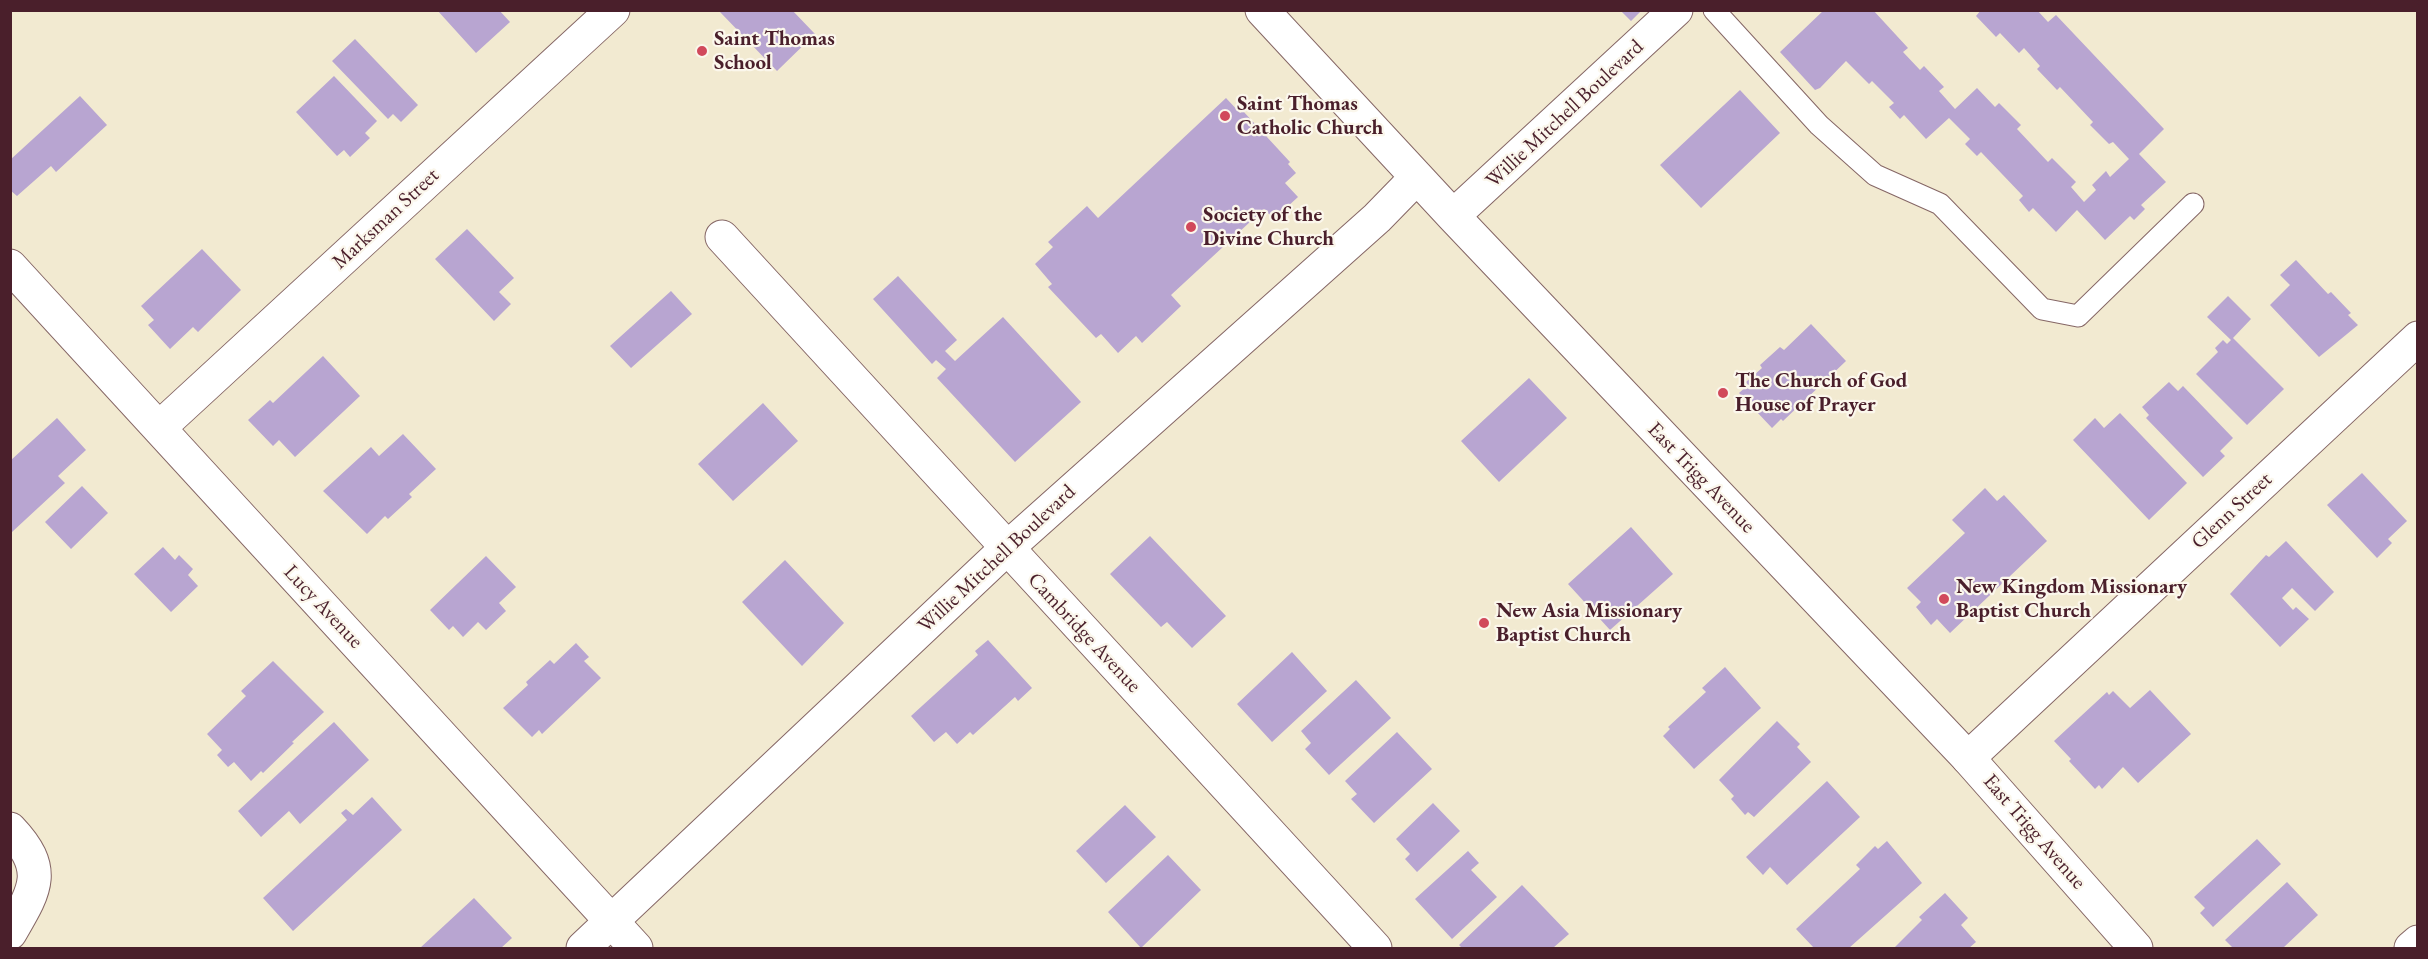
<!DOCTYPE html>
<html>
<head>
<meta charset="utf-8">
<style>
	body { margin:0 }
	#map { position:relative; width:2428px; height:959px; overflow:hidden; background:#f2ead1; font-family:"EB Garamond",serif }
	canvas { display:block }
	.frame { position:absolute; inset:0; border:12px solid #4a1f2b; pointer-events:none }
</style>
</head>
<body>
<div id="map">
<canvas width="2428" height="959"></canvas>
<div class="frame"></div>
</div>
<script>
const c = document.querySelector('canvas').getContext('2d');
c.lineJoin = 'round';
function paint(path, color) {
  c.fillStyle = color;
  c.fill(path, 'evenodd');
}
function trace(path, color, width, dash) {
  c.strokeStyle = color;
  c.lineWidth = width;
  c.lineCap = dash ? 'butt' : 'round';
  c.setLineDash(dash || []);
  c.stroke(path);
}
function write(font, color, halo, rows, align = 'center') {
  c.font = font + ' "EB Garamond",serif';
  c.lineWidth = 4.5;
  c.setLineDash([]);
  c.textBaseline = 'middle';
  c.strokeStyle = halo;
  c.fillStyle = color;
  for (const [text, x, y, turn = 0] of rows) {
    c.save();
    c.translate(x, y);
    c.rotate((+turn || 0) * Math.PI / 180);
    c.textAlign = isNaN(turn) ? turn : align;
    if (halo) c.strokeText(text, 0, 0);
    c.fillText(text, 0, 0);
    c.restore();
  }
}
paint(new Path2D(`
	M437 10H499L510 22 476 53Z
	M722 10H792L815 34 777 71 720 12Z
	M1620 10H1642L1631 21Z
	M1824 10H1873L1908 48 1903 52 1920 70 1924 66 1944 87 1939 91 1955 109 1977 88 1995 107 1999 103 2021 125 2017 129 2048 162 2052 158 2076 182 2071 187 2084 202 2096 190 2092 185 2106 171 2110 177 2129 159 2113 142 2109 144 2090 125 2093 122 2060 87 2057 90 2037 69 2040 66 2024 48 2019 53 2000 33 1996 37 1976 16 1981 10H2037L2048 22 2056 15 2164 129 2139 154 2166 182 2141 205 2145 209 2134 220 2130 216 2105 240 2077 210 2056 232 2033 208 2029 212 2019 200 2023 196 1981 152 1977 156 1965 144 1970 139 1949 118 1926 139 1904 115 1900 119 1889 107 1894 103 1872 81 1869 84 1846 61 1820 88 1815 90 1780 52Z
	M355 39 418 105 401 122 393 114 388 119 332 61Z
	M334 76 377 121 365 133 370 138 350 157 344 150 337 156 296 112Z
	M1740 90 1780 133 1701 208 1660 165Z
	M80 96 107 125 56 172 51 166 17 196 10 190V160Z
	M1226 98 1240 113 1243 111 1290 162 1288 164 1296 173 1285 183 1298 197 1274 219 1264 209 1171 295 1181 306 1142 343 1136 336 1118 353 1101 334 1096 338 1048 287 1052 284 1035 264 1053 247 1048 242 1087 206 1098 218Z
	M467 229 514 278 499 292 511 304 494 321 435 259Z
	M202 249 241 290 198 332 193 327 170 349 148 325 154 320 141 306Z
	M2296 260 2328 294 2331 292 2351 313 2348 315 2358 325 2319 357 2270 305 2290 285 2280 275Z
	M898 276 957 340 945 351 955 361 1003 317 1081 402 1015 462 937 378 946 369 936 360 932 364 873 299Z
	M671 291 692 314 631 368 610 346Z
	M2228 296 2251 319 2233 338 2284 389 2247 425 2196 374 2218 352 2215 348 2223 340 2227 344 2231 340 2207 317Z
	M1811 324 1846 361 1783 421 1781 419 1772 428 1739 393 1748 385 1746 382 1762 368 1760 365 1780 347 1784 350Z
	M323 356 360 396 295 457 279 440 273 446 248 420 270 400 273 403Z
	M1529 378 1567 418 1499 482 1461 441Z
	M2169 382 2178 391 2183 386 2233 438 2220 451 2225 456 2203 477 2146 418 2149 415 2142 407Z
	M763 403 798 441 733 501 698 464Z
	M2120 413 2187 483 2149 520 2073 440 2095 418 2104 428Z
	M57 418 86 450 58 476 65 483 12 532 10 461Z
	M403 434 436 469 409 494 412 497 388 519 385 516 367 534 323 491 371 447 379 456Z
	M2362 473 2407 521 2388 539 2392 543 2377 558 2327 505Z
	M82 486 108 513 71 549 45 522Z
	M1985 488 1997 501 2004 495 2047 541 1950 633 1937 619 1931 625 1916 607 1921 602 1907 588 1965 533 1952 520Z
	M1631 527 1673 574 1610 630 1568 584Z
	M1150 536 1226 616 1192 648 1167 622 1161 627 1110 574Z
	M2286 541 2334 592 2315 611 2292 588 2282 598 2293 610 2296 607 2309 619 2280 647 2230 594 2266 555 2269 557Z
	M163 547 175 560 179 555 193 569 188 575 198 586 171 612 134 574Z
	M486 556 516 587 499 603 506 611 486 630 478 622 463 637 453 626 449 630 430 610Z
	M785 560 844 623 802 666 742 602Z
	M988 640 1032 688 1018 701 1015 697 973 735 970 732 957 744 946 732 934 742 911 716 978 655 975 651Z
	M576 643 589 657 584 661 601 678 542 734 539 730 532 737 503 708 528 685 526 682 550 660 554 664Z
	M1292 652 1327 691 1272 742 1237 704Z
	M273 661 324 712 292 742 294 743 263 773 261 771 251 781 234 762 228 767 217 755 222 750 207 734 246 696 241 691Z
	M1725 667 1761 708 1694 769 1663 736 1670 729 1668 727 1706 692 1702 688Z
	M1356 680 1391 718 1329 775 1305 749 1311 743 1301 731Z
	M2150 690 2191 734 2138 783 2123 767 2102 789 2099 785 2095 789 2069 761 2071 759 2054 741 2107 692 2109 695 2113 691 2130 708Z
	M1777 721 1800 744 1797 747 1811 762 1754 817 1748 812 1745 815 1731 799 1734 796 1719 780Z
	M334 722 369 760 300 824 289 811 261 837 238 811Z
	M1397 732 1432 769 1374 823 1351 799 1357 794 1345 781Z
	M1827 781 1860 817 1787 885 1770 867 1763 875 1746 857Z
	M372 797 402 830 293 931 263 898 347 820 341 813 346 809 353 815Z
	M1433 803 1460 831 1417 872 1405 859 1410 854 1396 839Z
	M1125 805 1156 837 1106 883 1076 851Z
	M2257 839 2281 864 2213 927 2200 913 2205 908 2194 897Z
	M1887 841 1922 883 1849 948H1814L1796 929 1860 869 1856 865 1875 846 1878 849Z
	M1468 851 1479 863 1471 870 1497 897 1452 939 1415 899Z
	M1168 855 1201 890 1141 948 1108 912Z
	M2287 882 2318 915 2283 948H2233L2225 940Z
	M1522 885 1569 934 1553 948H1462L1459 945Z
	M1945 893 1968 918 1961 925 1976 942 1969 948H1894L1922 920 1919 917Z
	M474 898 512 938 501 948H420Z`), '#b8a5d1');
const service = new Path2D(`
	M1714 10 1819 125 1875 175 1940 204 2042 309 2078 316 2193 204`);
const minor = new Path2D(`
	M722 237 1375 948
	M10 266 636 948
	M159 428 613 10
	M1968 758 2418 338
	M10 829C49 870 35 890 10 933
	M2411 948 2418 942`);
const tertiary = new Path2D(`
	M1262 10 1453 216 1968 758 2136 948
	M1453 216 1676 10
	M583 948 1006 549 1377 218 1417 177`);
trace(service, '#856665', 23);
trace(minor, '#856665', 35);
trace(tertiary, '#856665', 35);
trace(service, '#fff', 21);
trace(minor, '#fff', 33);
trace(tertiary, '#fff', 33);
for (const [x, y, r, color] of [
	[702,51,6,"#d1495b"],
	[1225,116,6,"#d1495b"],
	[1191,227,6,"#d1495b"],
	[1723,393,6,"#d1495b"],
	[1944,599,6,"#d1495b"],
	[1484,623,6,"#d1495b"]
]) {
  const dot = new Path2D();
  dot.arc(x, y, r, 0, 2 * Math.PI);
  c.fillStyle = color;
  c.fill(dot);
  trace(dot, '#fbf7ec', 2);
}
write('bold 21px', '#4a1f2b', '#fbf7ec', [
	["Saint Thomas",714,39],
	["School",714,63],
	["Saint Thomas",1237,104],
	["Catholic Church",1237,128],
	["Society of the",1203,215],
	["Divine Church",1203,239],
	["The Church of God",1735,381],
	["House of Prayer",1735,405],
	["New Kingdom Missionary",1956,587],
	["Baptist Church",1956,611],
	["New Asia Missionary",1496,611],
	["Baptist Church",1496,635]
], 'left');
write('21px', '#4a1f2b', '#fbf7ec', [
	["Willie Mitchell Boulevard",1565,114,-43],
	["Marksman Street",386,219,-43],
	["East Trigg Avenue",1701,478,46],
	["Glenn Street",2232,511,-43],
	["Willie Mitchell Boulevard",997,559,-43],
	["Lucy Avenue",323,607,47],
	["Cambridge Avenue",1084,633,47],
	["East Trigg Avenue",2034,832,49]
]);
</script>
</body>
</html>
